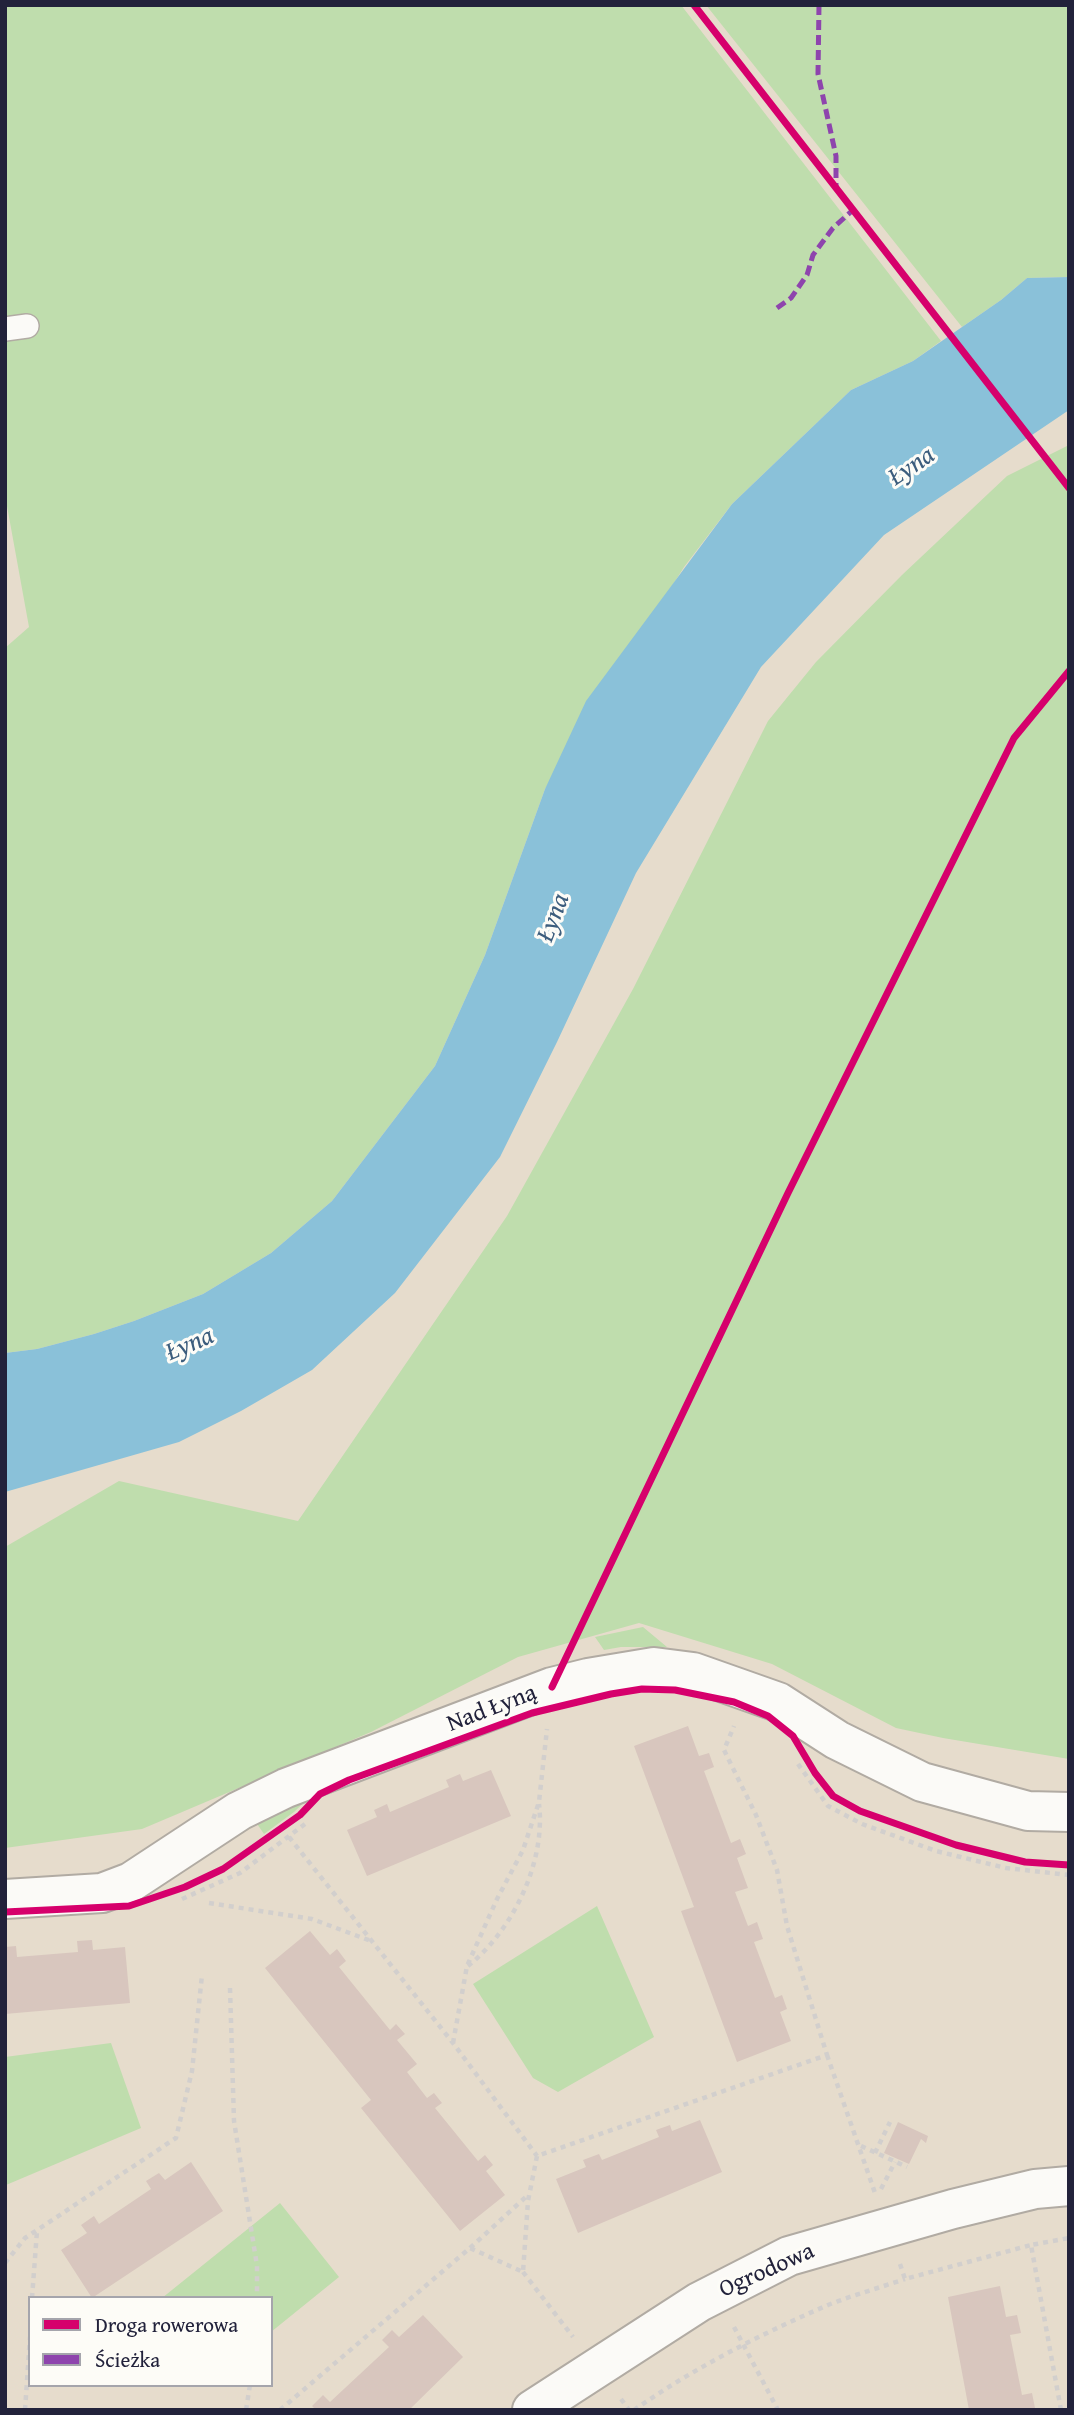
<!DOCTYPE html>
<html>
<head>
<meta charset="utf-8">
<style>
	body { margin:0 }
	#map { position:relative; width:1074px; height:2415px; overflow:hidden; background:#e6dccc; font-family:"Gentium Book Plus",serif }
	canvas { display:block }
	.frame { position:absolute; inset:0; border:7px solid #22223b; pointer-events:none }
	.legend { position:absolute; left:28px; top:2296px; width:245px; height:91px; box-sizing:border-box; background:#fdfcf7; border:2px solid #a5a5ac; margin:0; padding:9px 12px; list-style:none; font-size:21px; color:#22223b }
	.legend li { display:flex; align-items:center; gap:14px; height:35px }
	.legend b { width:35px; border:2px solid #a5a5ac }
</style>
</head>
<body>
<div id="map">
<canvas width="1074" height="2415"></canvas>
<div class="frame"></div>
<ul class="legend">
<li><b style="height:9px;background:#d6006c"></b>Droga rowerowa</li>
<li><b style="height:9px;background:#8e44ad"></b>Ścieżka</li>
</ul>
</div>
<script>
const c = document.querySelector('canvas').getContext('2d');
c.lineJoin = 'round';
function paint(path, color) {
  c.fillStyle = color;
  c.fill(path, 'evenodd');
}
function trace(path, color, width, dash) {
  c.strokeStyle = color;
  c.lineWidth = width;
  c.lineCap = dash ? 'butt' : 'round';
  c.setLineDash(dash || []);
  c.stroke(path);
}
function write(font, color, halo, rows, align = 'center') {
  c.font = font + ' "Gentium Book Plus",serif';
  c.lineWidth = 6;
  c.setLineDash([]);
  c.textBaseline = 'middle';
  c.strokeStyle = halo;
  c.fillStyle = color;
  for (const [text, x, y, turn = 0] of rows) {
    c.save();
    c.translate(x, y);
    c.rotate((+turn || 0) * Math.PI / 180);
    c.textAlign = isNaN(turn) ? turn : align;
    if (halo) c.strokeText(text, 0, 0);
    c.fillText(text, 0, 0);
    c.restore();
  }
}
paint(new Path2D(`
	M5 5H681L941 341 913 361 851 390 732 504 684 567 545 789 485 955 435 1066 332 1201 271 1253 203 1294 134 1321 94 1334 37 1349 5 1353V648L29 627 5 495Z
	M706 5H1069V277L1027 278 1001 300 962 327Z
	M1069 445V1759L943 1738 896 1728 772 1664 639 1623 518 1657 371 1732 142 1829 5 1848V1547L119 1481 298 1521 507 1216 633 989 768 721 816 662 902 575 1007 476Z
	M643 1627 667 1647H621L604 1650 595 1637Z
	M320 1787 294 1812 264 1834 253 1818Z
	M597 1906 654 2037 558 2092 533 2078 473 1984Z
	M111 2043 141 2128 6 2185 5 2057Z
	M280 2203 339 2277 271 2332V2298H162Z`), '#bfddad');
paint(new Path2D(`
	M1069 277V410L884 535 761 667 636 873 557 1042 500 1157 395 1293 312 1370 241 1411 179 1442 5 1492V1353L37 1349 94 1334 134 1321 203 1294 271 1253 332 1201 435 1066 485 955 545 789 586 701 732 504 851 390 913 361 1001 300 1027 278Z`), '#8ac1d9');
paint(new Path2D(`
	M688 1726 699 1756 709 1753 714 1767 704 1771 731 1843 740 1839 746 1854 737 1858 748 1888 735 1892 748 1926 757 1922 763 1939 754 1942 775 1998 782 1995 787 2009 780 2012 791 2041 737 2062 681 1911 694 1907 634 1746Z
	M491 1770 511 1816 367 1876 347 1830 377 1817 374 1810 387 1804 390 1812 449 1787 446 1780 460 1774 463 1781Z
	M310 1931 330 1955 337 1949 346 1961 339 1967 390 2030 396 2024 405 2034 397 2040 417 2064 407 2072 427 2098 434 2093 442 2103 435 2108 478 2161 485 2155 493 2165 486 2171 505 2195 460 2231 361 2108 371 2100 265 1968Z
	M92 1940 93 1950 125 1947 130 2003 5 2014V1947L16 1946 17 1957 78 1952 77 1941Z
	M700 2120 722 2172 578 2233 556 2179 586 2167 583 2160 599 2154 602 2160 659 2137 656 2130 670 2125 672 2131Z
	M898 2122 928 2136 926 2143 921 2139 909 2164 884 2153Z
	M191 2162 223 2211 92 2298 61 2250 87 2233 81 2225 94 2216 99 2224 151 2189 146 2181 159 2173 165 2180Z
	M1000 2286 1006 2317 1017 2315 1021 2333 1010 2335 1022 2395 1032 2393 1035 2408 969 2410 948 2297Z
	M423 2315 463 2357 409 2410H316L312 2406 323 2395 330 2402 389 2347 382 2340 392 2330 399 2337Z`), '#d8c6be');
const service = new Path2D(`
	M5 329 27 326`);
const minor = new Path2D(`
	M5 1899 102 1893 131 1882 239 1811 286 1788 552 1687 588 1678 654 1667 693 1672 778 1702 837 1740 922 1782 1028 1811 1069 1812
	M532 2410 699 2302 789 2256 953 2209 1035 2189 1069 2186`);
trace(service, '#b1aba3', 26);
trace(minor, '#b1aba3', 42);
trace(new Path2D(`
	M798 1764 828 1806 862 1824 936 1851 1006 1868 1069 1875
	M289 1837 453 2043 537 2156
	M182 1899 240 1873 305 1824
	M209 1903 312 1919 371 1941
	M468 1966C513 1930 546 1862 539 1804
	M230 1988 234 2121 257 2266V2298
	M453 2043 467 1966 497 1899 523 1850 539 1802 547 1729
	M827 2055 875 2193
	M861 2146 907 2167
	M875 2153 890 2122
	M881 2189 895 2162
	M470 2248 529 2194
	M5 2263 25 2238 176 2138 192 2071 202 1975
	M900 2264 905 2279 1031 2245
	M523 2272 573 2337
	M32 2298 37 2231
	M734 2327 778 2410
	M621 2399 629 2410
	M25 2410 30 2337
	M246 2410 250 2385
	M280 2410 470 2248 523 2272 528 2201 537 2156 827 2055 787 1926 777 1870 756 1815 724 1750 734 1726
	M634 2410C694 2368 761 2334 828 2305 853 2295 879 2288 905 2279
	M1061 2410 1031 2245 1069 2238`), '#d2cfcd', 4.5, [5, 5]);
trace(service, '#fbfaf7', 23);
trace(minor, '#fbfaf7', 38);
trace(new Path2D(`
	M819 5 818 74 836 156V187
	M777 308 791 298 807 275 813 255 833 228 854 209`), '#8e44ad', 5, [10, 5]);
trace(new Path2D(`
	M694 5 1069 488
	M552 1687 788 1193 1014 738 1069 671
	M5 1912 129 1906 185 1887 223 1869 300 1815 320 1794 349 1780 532 1713 611 1694 642 1689 675 1690 734 1702 768 1716 793 1736 815 1773 833 1796 860 1811 956 1845 1025 1862 1069 1865`), '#d6006c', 7);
write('24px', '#22223b', '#fdfcf7', [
	["Nad Łyną",492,1709,-21],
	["Ogrodowa",767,2271,-24]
]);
write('italic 26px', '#3c5d7d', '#fdfcf7', [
	["Łyna",912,467,-34],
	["Łyna",554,918,-69],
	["Łyna",190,1345,-23]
]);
</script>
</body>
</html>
